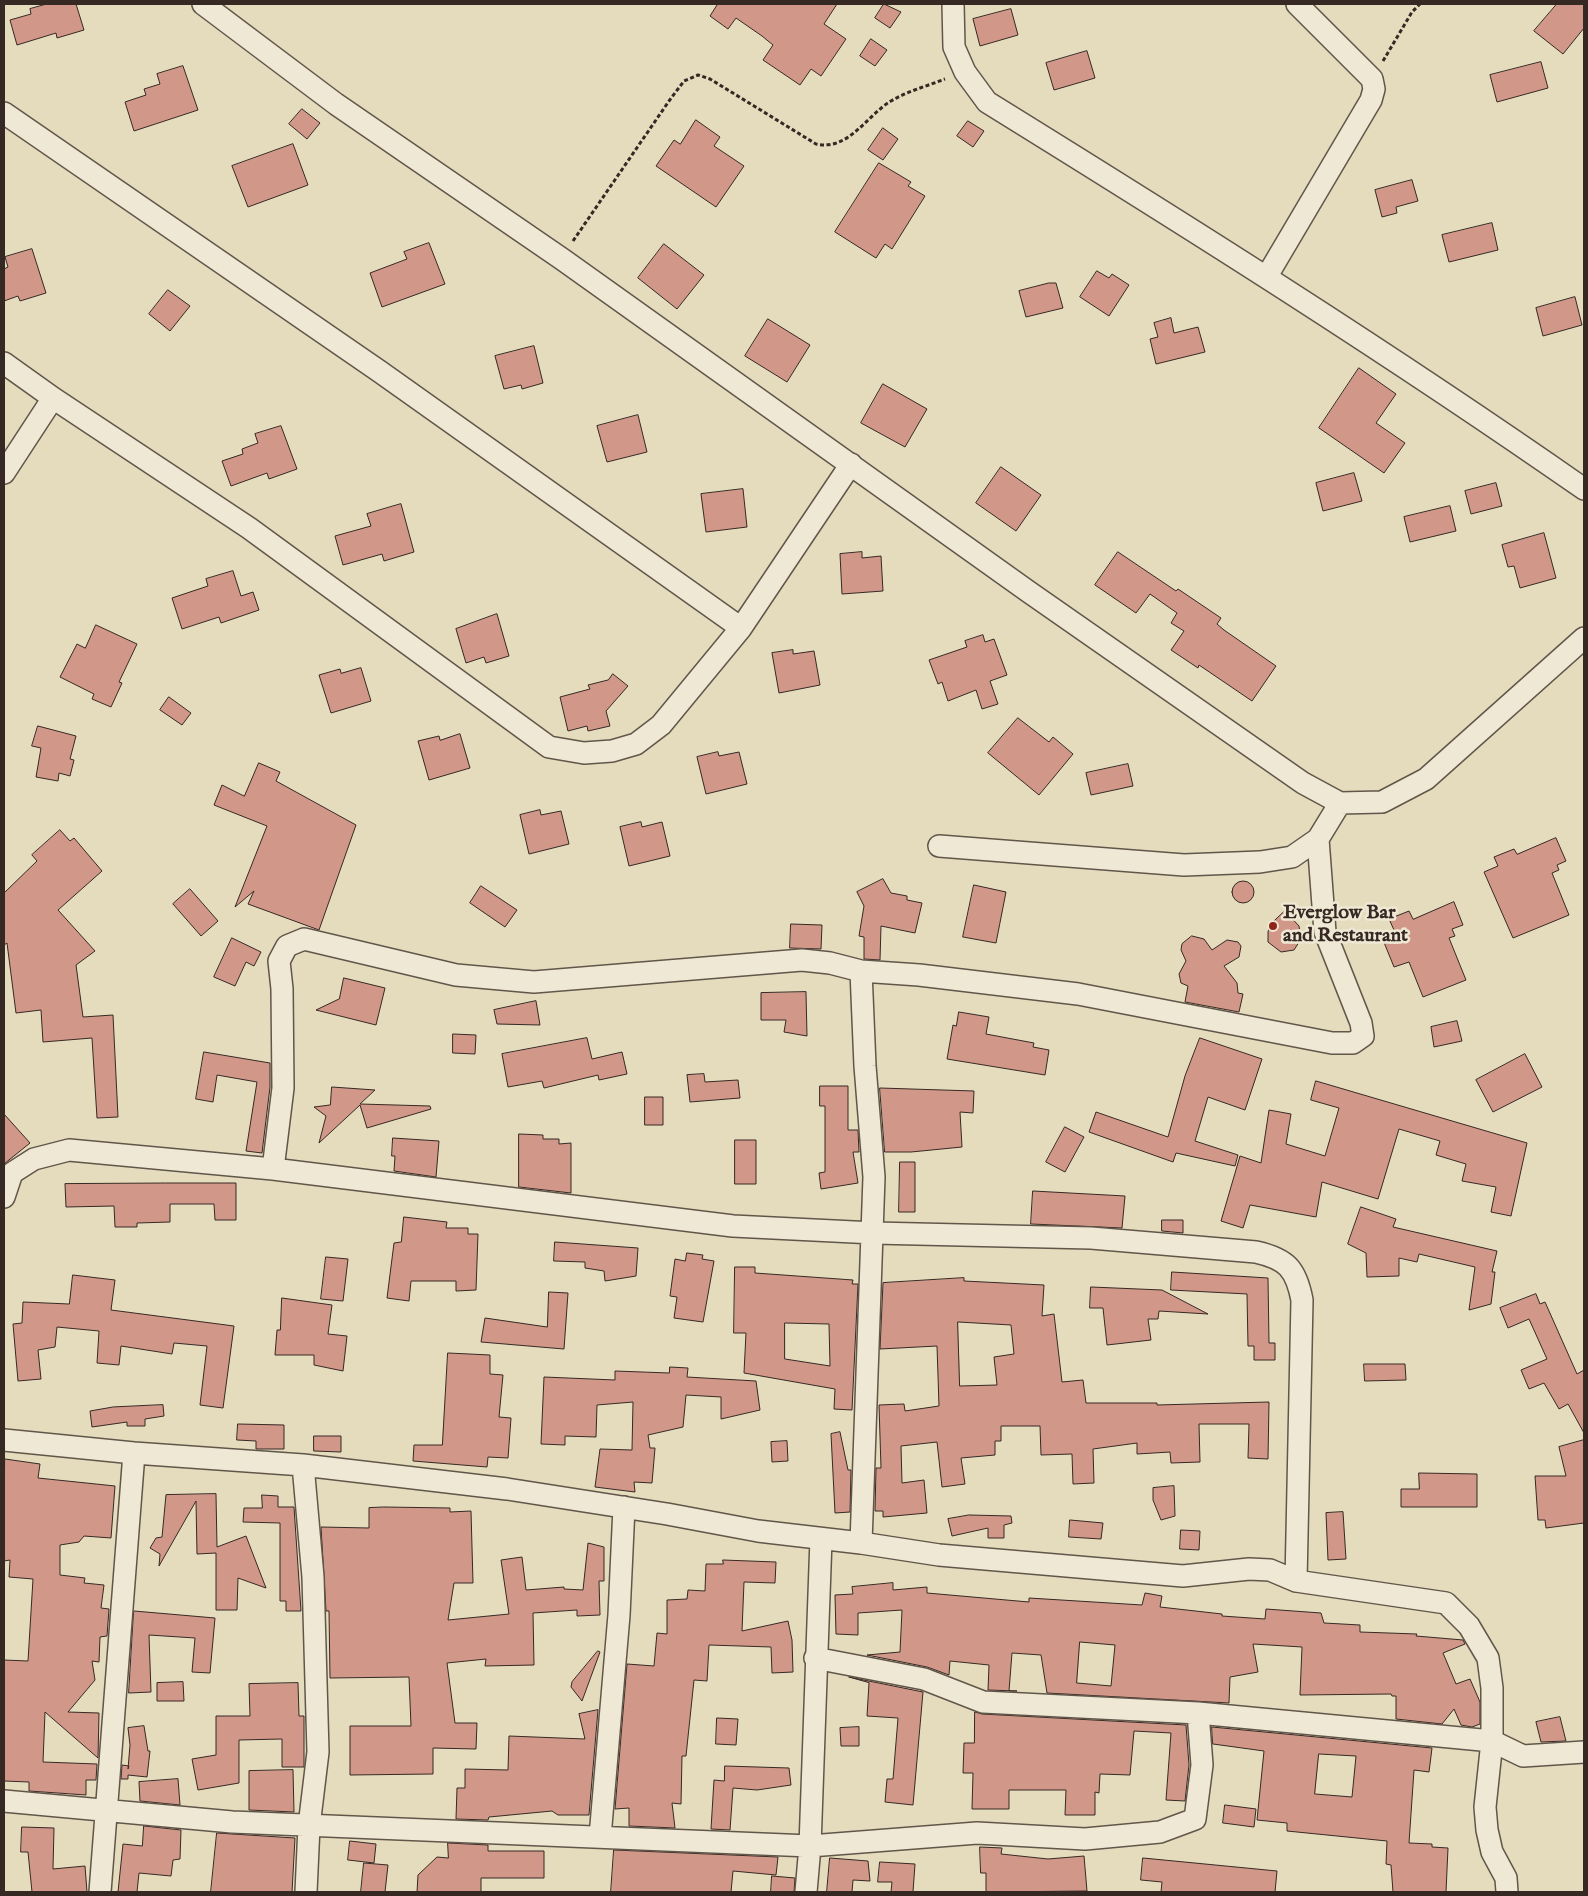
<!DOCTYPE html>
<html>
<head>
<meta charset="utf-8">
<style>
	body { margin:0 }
	#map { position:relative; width:1588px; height:1896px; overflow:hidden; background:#e5dbbd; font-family:"IM FELL English",serif }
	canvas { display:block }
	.frame { position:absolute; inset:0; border:5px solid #362924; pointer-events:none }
</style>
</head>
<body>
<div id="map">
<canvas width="1588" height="1896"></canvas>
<div class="frame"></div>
</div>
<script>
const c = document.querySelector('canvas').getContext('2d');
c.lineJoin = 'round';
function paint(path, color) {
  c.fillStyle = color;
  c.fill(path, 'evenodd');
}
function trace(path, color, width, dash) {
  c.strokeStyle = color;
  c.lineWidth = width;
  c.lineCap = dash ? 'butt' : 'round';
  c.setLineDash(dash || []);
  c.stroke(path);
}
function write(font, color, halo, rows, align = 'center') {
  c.font = font + ' "IM FELL English",serif';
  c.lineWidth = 5;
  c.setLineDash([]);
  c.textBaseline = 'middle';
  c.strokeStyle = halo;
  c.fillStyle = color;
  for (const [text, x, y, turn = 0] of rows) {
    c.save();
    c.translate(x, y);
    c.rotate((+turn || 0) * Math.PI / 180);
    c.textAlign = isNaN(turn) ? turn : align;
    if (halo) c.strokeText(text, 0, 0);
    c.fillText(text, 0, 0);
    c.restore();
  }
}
const building = new Path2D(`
	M47 4H76L84 30 57 38 56 33 17 45 10 20 31 14 30 9Z
	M715 4H837L824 24 846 39 821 76 811 69 800 85 763 60 773 45 762 36 736 18 728 29 710 16 717 5Z
	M884 4 901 12 890 28 875 18Z
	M1557 4H1584V28L1563 54 1534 31Z
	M1011 9 1018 35 980 46 973 19Z
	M871 39 887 50 875 66 860 56Z
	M1087 51 1095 78 1054 90 1046 63Z
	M1541 62 1548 88 1497 102 1490 75Z
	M183 66 198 110 134 131 125 102 146 95 144 89 160 84 157 74Z
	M302 109 320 123 307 139 289 124Z
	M696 120 720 137 714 146 744 166 716 207 656 166 674 140 680 144Z
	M968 121 984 131 973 147 957 136Z
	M883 128 898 139 883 160 868 150Z
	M293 144 308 185 248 207 232 166Z
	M879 163 911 182 908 186 925 196 892 249 885 244 876 258 835 232Z
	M1412 180 1418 201 1396 207 1397 213 1382 217 1375 190Z
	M1492 223 1498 250 1449 262 1442 235Z
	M429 243 445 284 382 307 370 273 407 259 404 252Z
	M664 244 704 275 677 309 638 278Z
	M32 249 46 293 20 301 18 296 4 301V269L8 267 5 257Z
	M1097 271 1109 278 1112 274 1129 285 1109 316 1080 297Z
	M1049 283H1056L1063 308 1026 317 1019 291Z
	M168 290 190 306 170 331 149 314Z
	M1575 297 1582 325 1543 336 1536 308Z
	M1171 318 1174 333 1198 327 1205 352 1156 364 1150 339 1158 337 1154 323Z
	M768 319 810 345 787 382 745 356Z
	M534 346 543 383 522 389 521 385 504 389 495 356Z
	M1359 368 1396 394 1376 423 1405 443 1384 473 1319 428Z
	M883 384 927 409 905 447 861 423Z
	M638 415 647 452 607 462 597 426Z
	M281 426 297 469 269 479 267 473 231 486 222 461 243 454 242 449 258 443 255 434Z
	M1001 467 1041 495 1016 531 976 503Z
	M1354 473 1362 501 1323 511 1316 483Z
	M1496 483 1502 506 1471 514 1465 491Z
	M743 489 747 527 706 532 701 494Z
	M401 504 414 552 384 561 382 554 343 565 335 536 371 526 367 514Z
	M1450 506 1456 531 1410 542 1404 517Z
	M1544 533 1556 578 1520 588 1514 566 1508 567 1502 545Z
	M862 552V558L881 556 883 591 842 594 840 554Z
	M1118 552 1176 591 1178 589 1221 618 1217 624 1224 630 1276 666 1252 701 1199 665 1198 668 1171 650 1184 631 1171 623 1177 613 1150 594 1136 613 1095 585Z
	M233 571 241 596 253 592 259 610 221 623 219 617 182 629 172 598 208 586 206 579Z
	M497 614 509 656 486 663 484 657 466 663 456 629Z
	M96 625 137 644 119 682 122 683 111 707 92 699 94 694 60 677 77 644 85 648Z
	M983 635 985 642 994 639 1007 675 990 681 998 704 982 709 976 690 948 701 942 682 938 684 929 660 967 647 965 641Z
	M793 650V654L814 651 820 685 779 693 772 653Z
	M361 668 371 701 331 713 319 675 340 669 341 673Z
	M613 674 628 686 606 711 610 726 588 731 587 726 568 731 560 697 590 689 588 685 608 680Z
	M169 697 191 713 182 725 160 710Z
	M1018 718 1049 742 1053 737 1073 754 1039 795 988 753Z
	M38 726 76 736 70 759 74 760 70 776 59 773 58 781 36 777 41 748 32 746Z
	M460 734 470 768 429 780 418 741 439 736 440 740Z
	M718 752 719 756 739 752 747 784 706 794 697 757Z
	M259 763 280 772 276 781 356 825 319 930 248 904 254 891 235 907 267 826 214 805 222 785 244 796Z
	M1128 764 1133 786 1091 795 1086 773Z
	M540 810 541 815 561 811 569 844 529 854 520 815Z
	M641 822 642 827 662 822 670 856 629 866 620 827Z
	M60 830 70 841 74 838 102 871 58 910 95 951 76 965 83 1017 113 1015 118 1117 97 1118 92 1038 43 1042 41 1010 16 1013 7 943 4 945V893L37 861 32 855Z
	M1556 838 1566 861 1557 865 1559 870 1552 873 1569 915 1513 938 1484 872 1498 866 1494 857 1514 849 1517 854Z
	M883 879 891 893 907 896V900L922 903 915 933 881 926 880 960 864 959V937L859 936 864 906 857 892Z
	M1232 892a11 11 0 1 1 22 0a11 11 0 1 1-22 0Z
	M974 885 1006 892 996 943 963 937Z
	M481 886 517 910 505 927 470 903Z
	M190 889 218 921 201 936 173 904Z
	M1454 902 1463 925 1452 929 1455 936 1449 938 1466 980 1423 997 1409 962 1394 967 1381 935 1394 930 1389 919 1409 911 1413 919Z
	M1285 911 1299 926 1301 939 1294 950 1281 952 1268 942V932L1270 925Z
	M791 924 822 925 821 949 790 948Z
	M1192 936 1204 939 1212 950 1227 940 1238 942 1241 946 1239 957 1224 966 1237 983 1238 993 1243 994 1239 1012 1185 1002 1188 986 1181 983 1179 974 1186 961 1181 950 1182 944Z
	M232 938 261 952 254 966 246 962 235 986 214 977Z
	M344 978 385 988 376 1025 316 1010 339 999Z
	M806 992 807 1036 784 1032 786 1020H761V993Z
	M536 1001 540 1025 497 1024 494 1010Z
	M959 1012 989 1017 986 1034 1034 1043 1033 1047 1049 1050 1045 1075 947 1059 953 1025 956 1026Z
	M1457 1021 1462 1041 1434 1047 1431 1027Z
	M453 1034 476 1035 475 1054 453 1053Z
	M587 1038 592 1059 622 1052 627 1074 599 1080 598 1075 544 1088 542 1081 508 1087 502 1054Z
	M1200 1038 1262 1059 1245 1110 1208 1097 1195 1141 1238 1155 1235 1166 1176 1153 1173 1162 1089 1132 1096 1112 1168 1137 1185 1076Z
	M204 1052 270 1063V1087L262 1153 246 1151 257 1082 217 1075 213 1102 196 1099Z
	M1525 1054 1542 1087 1493 1112 1476 1080Z
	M704 1074 705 1082 738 1080 740 1098 690 1102 687 1075Z
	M1316 1081 1527 1143 1511 1216 1491 1212 1496 1187 1462 1181 1466 1164 1436 1155 1440 1141 1399 1129 1378 1199 1322 1182 1316 1217 1250 1205 1243 1228 1221 1221 1240 1156 1261 1163 1269 1110 1291 1114 1286 1144 1325 1156 1339 1108 1311 1100Z
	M820 1086H848V1130H858L859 1152H853L858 1183 821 1189 819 1173 825 1172V1106H820Z
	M332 1087 375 1090 360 1104 430 1106 431 1109 367 1128 360 1105 319 1143 326 1116 314 1107 330 1105Z
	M880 1088 974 1091 973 1113 960 1112 962 1147 911 1152H885Z
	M645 1097H663V1125H645Z
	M4 1114 30 1143 4 1164Z
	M1065 1127 1084 1137 1065 1172 1046 1162Z
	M519 1134 543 1135V1139H559V1144L571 1143V1193L519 1187Z
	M393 1138 439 1141 436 1177 394 1171 395 1156H392Z
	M735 1140H756V1184H735Z
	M900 1162H915V1212H899Z
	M166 1183H236V1220H215L214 1204H170V1222L137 1223V1227H115L114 1206 66 1207 65 1184Z
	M1033 1191 1125 1196 1122 1228 1031 1224Z
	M1361 1207 1396 1219 1393 1227 1497 1251 1492 1272H1495L1491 1304 1469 1310 1475 1267 1419 1254 1417 1262 1399 1258V1276L1367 1277 1366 1253 1348 1244Z
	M404 1217 447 1222 446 1228H468V1234H478L476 1290 456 1291V1281H411L409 1301 387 1298 394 1243 401 1242Z
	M1162 1220H1183V1233L1162 1231Z
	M555 1242 638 1248 636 1276 605 1281 604 1271 585 1268V1262L554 1261Z
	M687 1253 703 1255 702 1259 714 1261 703 1322 674 1318 677 1297 670 1296 675 1259 685 1261Z
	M326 1257 348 1259 343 1301 321 1299Z
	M735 1267H755V1273L853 1280 852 1284H858L852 1410 834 1409 835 1389 744 1373 746 1333H734ZM785 1323 829 1324 830 1366 785 1359Z
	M1172 1272 1268 1278 1269 1343H1275V1360H1254V1346H1248L1247 1294 1171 1290Z
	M73 1275 115 1280 111 1310 234 1326 223 1408 200 1405 207 1346 174 1343 172 1354 121 1346 119 1365 97 1363 99 1331 57 1327 55 1347 38 1350 41 1379 18 1381 13 1324 22 1323 23 1302 69 1304Z
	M964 1278V1281L1044 1285 1042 1316 1054 1314 1062 1382 1083 1380 1086 1403H1157V1405L1269 1402 1268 1459 1248 1458 1249 1424H1199L1200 1462 1171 1463 1170 1452 1137 1454V1443L1093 1449 1094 1483 1073 1484 1072 1454 1041 1455 1040 1426H1001V1441H995V1455L961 1458 965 1484 942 1487 937 1442 901 1446 902 1483 924 1480 927 1513 883 1517V1511H875L876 1468H881L879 1405 904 1404 905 1411 939 1406 937 1346 880 1349 883 1283ZM958 1322 1011 1325 1014 1354 994 1357 997 1385 960 1386Z
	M1091 1287 1162 1290 1208 1314 1159 1311 1158 1319H1148L1151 1340 1107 1345 1103 1308H1090Z
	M549 1292 568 1293 564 1349 481 1342 485 1318 547 1327Z
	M1536 1294 1540 1304 1545 1302 1577 1374 1584 1370V1433L1568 1404 1559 1409 1544 1383 1529 1389 1521 1370 1547 1359 1529 1319 1508 1328 1500 1308Z
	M282 1298 332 1305 328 1334 347 1336 343 1371 314 1365V1355H275L277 1330H280Z
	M448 1353 490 1355V1374L503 1375 499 1417 511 1418 508 1458 488 1457 487 1467 413 1461 414 1445H442Z
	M1364 1364H1405L1406 1380 1365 1381Z
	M670 1367 688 1368 687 1377 756 1381 760 1410 721 1419V1397L686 1395 683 1427 648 1435 650 1448H655L652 1483 634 1482 635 1492 595 1487 600 1449 632 1450 633 1402 597 1405 596 1437 565 1436V1445L541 1444 544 1377 615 1380V1371L669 1373Z
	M163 1405 164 1416 145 1419V1426H127V1422L92 1427 90 1411 113 1407Z
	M238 1424 284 1425V1449H256V1441L237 1440Z
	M840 1432 848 1470H851L850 1512 835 1513 831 1434Z
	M314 1436H341V1452L314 1451Z
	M1584 1440V1523L1546 1528 1545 1520H1538L1535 1476H1566L1559 1447Z
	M787 1441 788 1461 772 1462 771 1442Z
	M5 1459 40 1464 38 1478 115 1486 111 1538 84 1536 79 1542 60 1545V1575L85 1578 84 1583 104 1585 101 1608 109 1609 107 1636 100 1637 99 1662 92 1661 95 1680 68 1712 99 1713 98 1758 45 1712 43 1762 97 1764 96 1780H86V1795L29 1791V1782L4 1781V1660L28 1661 33 1579 9 1577 10 1560 4 1561Z
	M1419 1473 1477 1474V1507H1401V1489H1419Z
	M1174 1486 1175 1516 1161 1520 1153 1500V1488Z
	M216 1494 217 1547 246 1536 266 1588 238 1578 237 1610H216V1553L197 1554 196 1501 159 1566 160 1554 150 1548 156 1538 162 1537 166 1495Z
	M262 1495 278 1496V1507H294L301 1611H286V1601H280V1523L243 1522 244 1508H262Z
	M384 1507 450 1508V1512L471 1511 473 1583H454L448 1620 509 1614 501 1560 522 1557 526 1590 564 1587V1589L583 1590 588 1543 604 1547V1581H599L600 1615 577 1616V1610L533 1613 534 1665 485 1666 486 1659 447 1663 455 1723H477L476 1749 433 1748V1774L350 1775V1726H411L409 1677 330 1678 329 1611H326L321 1527 369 1528V1508Z
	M1343 1512 1346 1559 1328 1560 1326 1513Z
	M969 1515 1011 1516 1012 1523 1004 1525V1538H988V1528L952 1536 948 1519Z
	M1070 1520 1103 1523 1101 1539 1069 1537Z
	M1181 1530 1200 1531 1199 1550 1180 1549Z
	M723 1560 776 1562 775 1583 744 1582 742 1631 788 1621 792 1640 793 1672 772 1673 771 1647 709 1645 707 1681 694 1680 686 1756H682L681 1804 672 1803 675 1828 629 1826V1808L615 1809 627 1664 654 1666 657 1633 667 1634V1600L687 1599 688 1590 705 1591 706 1564H723Z
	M893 1583V1590L927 1587V1593L1029 1602V1598L1142 1605 1145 1593 1162 1596 1160 1607 1222 1614V1616L1265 1619 1266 1609 1321 1613 1324 1623 1360 1625V1632L1417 1634 1416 1636 1463 1640 1465 1644 1443 1653 1456 1684 1470 1679 1480 1702V1724L1472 1727 1461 1725 1454 1709 1442 1724 1396 1719V1696H1392L1391 1694 1300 1695 1302 1647 1253 1644 1258 1672 1230 1677 1229 1703 1047 1693 1041 1655 1012 1653 1009 1691H1017L988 1690 989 1665 950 1661 949 1675 927 1667 867 1655 900 1652 902 1610 858 1613V1635L836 1634 835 1595 853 1594 852 1587ZM1080 1642 1115 1645 1111 1686 1077 1683Z
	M134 1611 215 1618 210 1673 192 1672 195 1638 149 1635 151 1692 129 1693Z
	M598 1651 600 1652 582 1701 571 1687 572 1682Z
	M849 1677 923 1692 913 1805 885 1802 887 1779H893L898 1718 867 1716 869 1683Z
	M183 1682 184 1701H157V1683Z
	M298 1683 299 1716H304V1767H282V1739L239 1740V1783L198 1790 192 1759 216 1755V1716H250L249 1684Z
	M598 1710 589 1815H558L552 1811 489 1817 488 1820 456 1819 457 1788H465V1769L508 1770 509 1736 585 1739 579 1714Z
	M975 1712 982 1714 1186 1725 1189 1765 1185 1801 1166 1800 1171 1733 1134 1731 1130 1775 1100 1774 1099 1793 1095 1792V1815H1065L1066 1790H1009V1809H972L973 1773H963L964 1743H974Z
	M1560 1717 1566 1741 1541 1742 1536 1722Z
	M717 1718 738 1719 736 1745 716 1744Z
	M144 1726 148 1751H150L147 1777 128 1775V1779H121L122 1765 129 1766 128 1769 130 1745 128 1728Z
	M859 1727V1746H841L840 1728Z
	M1212 1727 1432 1748 1429 1772 1414 1770 1409 1843 1432 1844V1847L1448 1848 1446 1892H1393L1391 1865 1386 1864 1387 1841 1287 1831V1823L1257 1820 1264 1751 1213 1744ZM1319 1754 1356 1756 1352 1797 1315 1794Z
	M725 1766 789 1768 791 1785 757 1790 733 1788 730 1830 711 1829 714 1780 724 1781Z
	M293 1770 294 1812 249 1810V1771Z
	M178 1779 180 1805 140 1801 139 1782Z
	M1225 1805 1256 1809 1254 1827 1223 1823Z
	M144 1826 181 1830 180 1859 173 1860 171 1876 139 1873 137 1892H118L123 1844 142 1846Z
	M22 1827 54 1828 53 1869 85 1866 87 1892H32L28 1852H21Z
	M217 1833 295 1838 292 1892H211Z
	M350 1841 376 1844 374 1863 348 1860Z
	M448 1843 488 1845V1851H544V1878H481V1892H417L418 1875 437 1857 448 1858Z
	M980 1847 1002 1848 1001 1854 1048 1859 1084 1856 1087 1891 986 1892V1873H981Z
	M614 1850 778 1857 776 1875 733 1871 731 1892H611Z
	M830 1858 868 1861 870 1881 853 1880 852 1892H827Z
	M1143 1858 1277 1871 1275 1892H1161L1162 1882 1141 1880Z
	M880 1862 915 1864 913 1892H891L892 1882H878Z
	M364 1863 388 1865 385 1892H361Z
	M772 1876 795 1878 794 1892H771Z`);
paint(building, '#d19788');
trace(building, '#362924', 1);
const street = new Path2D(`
	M203 4 336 104 562 259 1029 592 1303 783 1340 803 1382 802 1426 779 1584 638
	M953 4 954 47 965 72 987 102C1189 227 1389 353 1584 489
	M4 113 379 371 741 628
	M1267 276 1371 100 1374 89 1372 79 1297 4
	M4 363 53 398 249 528 549 747 584 753 612 751 636 744 661 725 741 628 851 464
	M4 473 53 398
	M939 846 1184 865 1260 862 1292 857 1318 839 1340 803
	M861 971 865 1066 874 1177 861 1543
	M273 1169 283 1088 282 989 279 961 287 946 304 939 456 975 534 982 802 960 830 963 861 971 919 975 1078 994 1332 1043H1353L1363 1036 1361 1023 1325 932 1318 839
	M4 1197 12 1173 34 1159 69 1150 273 1169 733 1226 874 1233 1091 1238 1256 1252C1287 1259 1296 1269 1302 1300L1296 1581
	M4 1440 134 1453 303 1465 507 1489 667 1514 758 1531 861 1543 939 1555 1183 1576 1249 1569 1270 1570 1296 1581 1446 1603 1469 1626 1488 1658 1492 1688V1741L1485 1807 1487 1830 1492 1852 1506 1878 1507 1892
	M303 1465 313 1577 318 1752 309 1826 306 1892
	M815 1658 924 1679 983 1702 1198 1713 1492 1741 1523 1756 1584 1752
	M4 1801 232 1822 810 1846 977 1833 1085 1839 1160 1832 1195 1819 1202 1765 1198 1713
	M600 1837 619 1615 624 1507
	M100 1892 134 1453
	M806 1892 810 1846 821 1539`);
trace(street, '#62564a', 24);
trace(new Path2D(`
	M1383 61 1412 12 1420 4
	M573 241 669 101 684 81 698 75 710 79 816 144C849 151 866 116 891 101 908 91 927 86 945 79`), '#362924', 3, [4, 2.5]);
trace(street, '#eee8d4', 21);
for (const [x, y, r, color] of [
	[1273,926,5,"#8f2418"]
]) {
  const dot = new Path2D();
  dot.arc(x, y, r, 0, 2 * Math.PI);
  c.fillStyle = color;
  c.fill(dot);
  trace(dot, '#eee8d4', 2);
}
write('bold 20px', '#362924', '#eee8d4', [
	["Everglow Bar",1283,914],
	["and Restaurant",1283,937]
], 'left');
</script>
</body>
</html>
